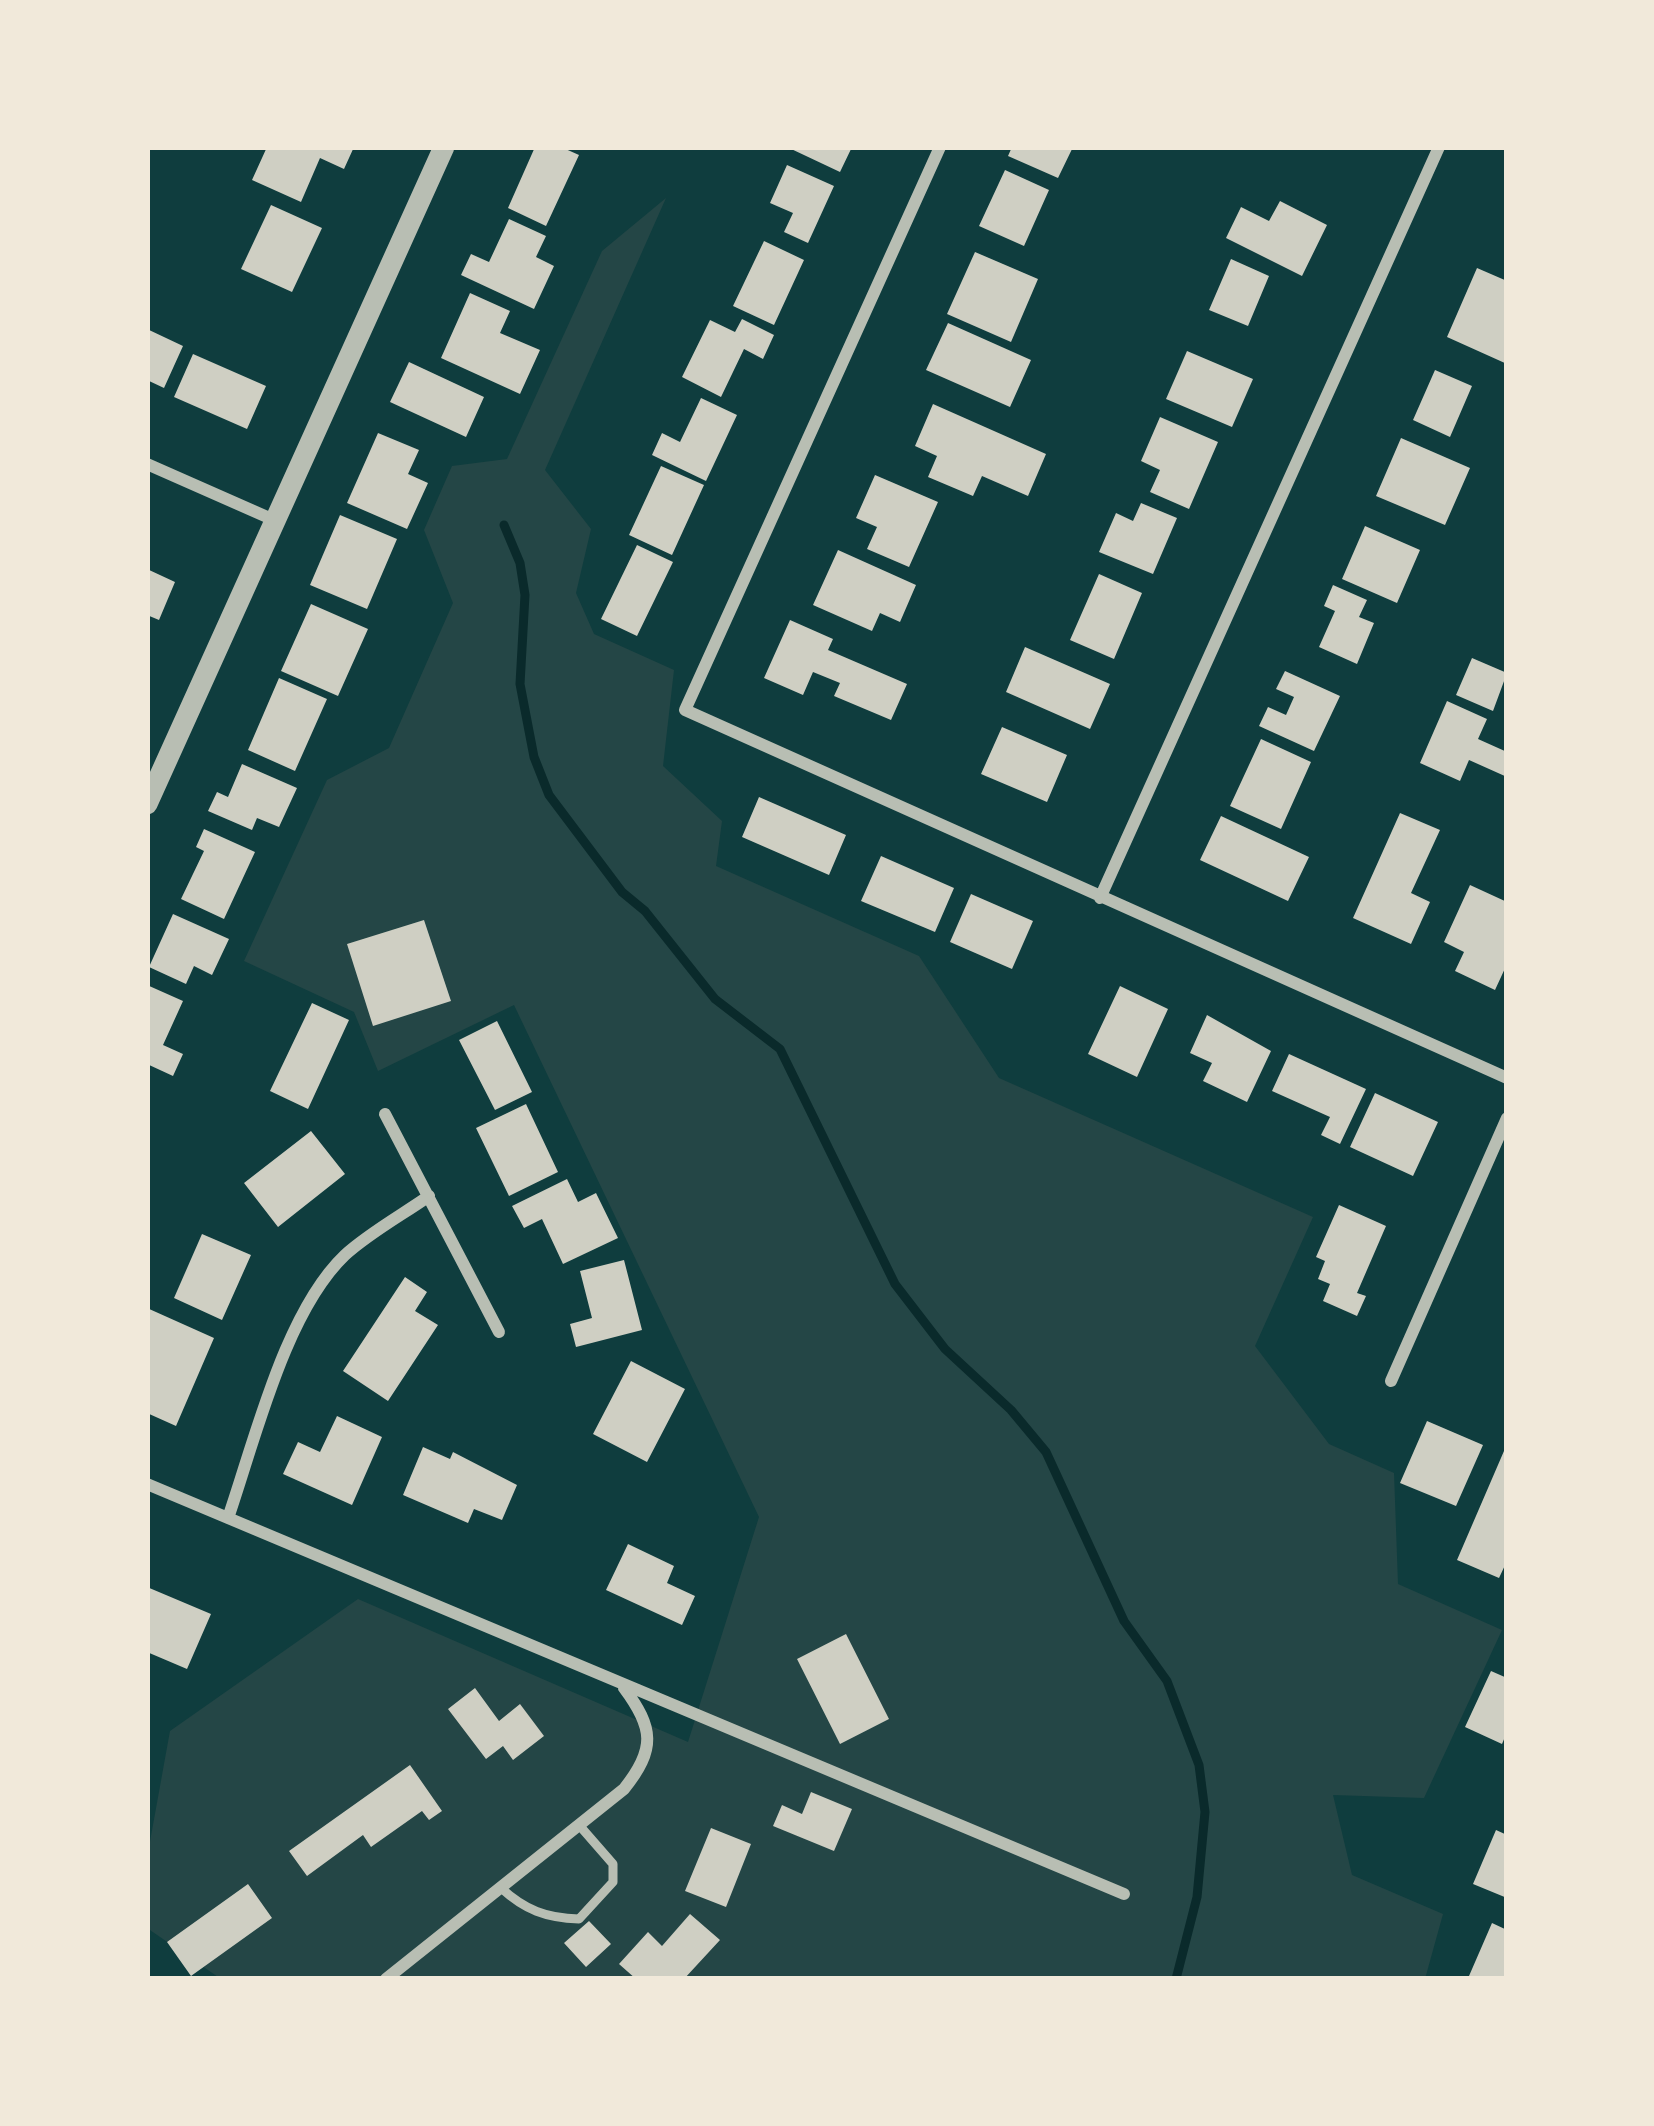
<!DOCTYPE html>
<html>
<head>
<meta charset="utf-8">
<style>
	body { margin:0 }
	#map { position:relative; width:1654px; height:2126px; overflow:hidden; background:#0f3d3e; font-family:Literata,serif }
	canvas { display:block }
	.frame { position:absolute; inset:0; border:150px solid #f1e9da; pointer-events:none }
</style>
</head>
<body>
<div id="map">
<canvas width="1654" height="2126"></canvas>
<div class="frame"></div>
</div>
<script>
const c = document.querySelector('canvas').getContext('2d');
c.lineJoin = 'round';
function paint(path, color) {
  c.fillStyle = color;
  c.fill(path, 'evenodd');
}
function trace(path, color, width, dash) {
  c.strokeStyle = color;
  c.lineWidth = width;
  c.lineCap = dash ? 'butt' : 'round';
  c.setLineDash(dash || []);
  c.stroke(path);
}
paint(new Path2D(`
	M666 198 545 470 591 529 576 593 594 634 674 670 663 766 722 821 716 866 919 956 999 1078 1313 1217 1255 1346 1329 1444 1394 1473 1398 1584 1502 1630 1424 1798 1333 1795 1352 1875 1443 1914 1425 1979H221L147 1928V1858L170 1731 358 1599 688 1742 759 1517 514 1005 378 1071 354 1012 244 961 327 780 389 748 453 603 424 530 452 466 507 459 602 251Z`), '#244646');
trace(new Path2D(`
	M504 525 520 563 525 595 520 684 534 757 549 795 622 892 645 911 715 999 780 1049 895 1284 945 1349 1011 1410 1046 1452 1124 1621 1167 1681 1199 1765 1205 1812 1197 1897 1176 1979`), '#0a2a2b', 9);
paint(new Path2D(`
	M267 147 296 148 354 147 344 169 320 158 301 202 252 180Z
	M535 147H561L579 155 546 226 508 208Z
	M787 147H852L840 172Z
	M1012 147H1073L1058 178 1008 156Z
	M787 165 834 186 808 243 784 232 793 213 770 203Z
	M1005 170 1049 190 1024 246 979 226Z
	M1280 201 1327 225 1302 276 1226 238 1241 207 1269 221Z
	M271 205 322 228 292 292 241 269Z
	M509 219 546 236 536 257 554 266 534 309 461 275 471 254 489 262Z
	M764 241 804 260 774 325 733 306Z
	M975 252 1038 279 1011 342 947 314Z
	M1231 259 1269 276 1248 326 1209 310Z
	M1477 268 1507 281V364L1447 337Z
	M470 293 510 311 500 333 540 350 520 394 441 358Z
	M742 319 774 335 763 359 744 349 721 397 682 377 710 320 735 332Z
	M948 323 1031 360 1010 407 926 370Z
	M147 329 183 346 164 388 147 380Z
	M1187 351 1253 379 1232 427 1166 399Z
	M193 354 266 386 247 429 174 397Z
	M409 362 484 397 466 437 390 402Z
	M1435 370 1472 386 1450 437 1413 420Z
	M701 398 737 415 706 481 652 455 662 433 680 442Z
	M933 404 1046 454 1028 496 982 476 973 496 928 477 937 456 915 446Z
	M1160 417 1218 442 1189 509 1150 492 1160 470 1141 461Z
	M378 433 419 450 408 474 428 483 407 529 347 503Z
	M1401 438 1470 468 1445 525 1376 496Z
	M661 466 704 485 672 555 629 535Z
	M875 475 938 502 909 567 867 549 877 527 856 518Z
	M1141 503 1177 518 1153 574 1099 552 1116 513 1133 521Z
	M340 515 397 539 367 609 310 585Z
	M1365 526 1420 550 1397 603 1342 579Z
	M637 545 673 562 637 636 601 619Z
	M838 550 916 585 900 622 880 613 872 631 813 605Z
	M147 569 175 582 159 620 147 615Z
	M1099 574 1142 593 1114 659 1070 640Z
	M1333 585 1367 600 1359 617 1374 623 1357 664 1319 647 1335 611 1324 606Z
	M311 604 368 629 338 696 281 671Z
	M790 620 833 639 828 650 907 684 891 720 834 696 840 683 813 672 803 695 764 678Z
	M1025 647 1110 684 1090 729 1006 692Z
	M1472 658 1507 673 1493 711 1456 695Z
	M1285 671 1340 696 1314 751 1259 726 1268 707 1286 715 1294 697 1276 689Z
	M279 678 327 699 295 771 248 750Z
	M1447 701 1487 719 1478 739 1507 752V777L1469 760 1460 781 1420 763Z
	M1002 727 1067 755 1047 802 981 774Z
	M1261 739 1311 762 1281 829 1230 806Z
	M242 764 297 788 279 827 257 818 252 830 208 811 217 792 228 797Z
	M759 797 846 835 829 875 742 837Z
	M1400 813 1440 830 1411 893 1430 902 1411 944 1353 918Z
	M1221 816 1309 857 1288 901 1200 860Z
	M204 829 255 852 224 919 181 899 204 851 196 847Z
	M881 856 954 888 935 932 861 901Z
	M1470 885 1507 902V964L1495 990 1455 971 1464 952 1444 942Z
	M971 894 1033 921 1012 969 950 942Z
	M173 914 229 939 212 975 194 966 186 984 149 967Z
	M424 920 451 1001 373 1026 347 944Z
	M147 985 183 1001 163 1045 183 1054 173 1076 147 1064Z
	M1120 986 1168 1009 1137 1077 1088 1054Z
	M312 1003 349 1020 308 1109 270 1091Z
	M1207 1015 1271 1051 1247 1102 1203 1081 1212 1063 1190 1053Z
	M497 1021 532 1092 495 1110 459 1040Z
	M1289 1054 1366 1089 1340 1144 1321 1135 1330 1117 1272 1091Z
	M1375 1093 1438 1122 1413 1176 1350 1147Z
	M526 1104 558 1172 509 1196 476 1128Z
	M311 1131 345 1174 278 1227 244 1183Z
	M567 1179 578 1202 596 1193 618 1238 563 1264 542 1219 524 1228 512 1206Z
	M1339 1205 1386 1226 1357 1293 1366 1296 1357 1316 1323 1301 1330 1284 1318 1279 1325 1261 1316 1257Z
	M202 1234 251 1255 222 1320 174 1298Z
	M624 1260 642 1330 576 1347 570 1324 592 1318 580 1271Z
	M405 1277 427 1292 415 1311 438 1325 388 1401 343 1371Z
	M147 1308 214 1338 176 1426 147 1413Z
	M631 1361 685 1389 647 1462 593 1434Z
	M337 1416 382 1437 352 1505 283 1474 298 1442 320 1452Z
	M1427 1421 1483 1445 1456 1506 1400 1483Z
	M1507 1444V1561L1499 1578 1457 1560Z
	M423 1447 450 1459 453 1452 517 1485 502 1520 474 1509 468 1523 403 1495Z
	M628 1544 674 1566 667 1583 695 1596 682 1625 606 1590Z
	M147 1587 211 1614 187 1669 147 1652Z
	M846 1634 889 1719 840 1744 797 1659Z
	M1491 1671 1507 1678V1732L1502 1744 1465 1727Z
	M475 1688 499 1721 520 1704 544 1736 513 1760 503 1746 486 1759 448 1709Z
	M410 1765 442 1811 429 1820 422 1811 371 1847 363 1835 307 1876 289 1851Z
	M811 1792 852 1809 834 1851 773 1826 782 1805 802 1814Z
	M711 1828 751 1844 726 1907 685 1891Z
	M1496 1830 1507 1835V1898L1473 1884Z
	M248 1884 272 1918 191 1976 167 1942Z
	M690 1914 720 1940 684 1979H636L619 1964 648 1932 662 1946Z
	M589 1921 611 1944 586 1967 564 1943Z
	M1492 1923 1507 1930V1979H1476L1469 1976Z`), '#cfcfc3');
trace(new Path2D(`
	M501 1888C525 1910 546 1918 579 1919L613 1882V1864L579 1825`), '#b8beb3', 9);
trace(new Path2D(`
	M940 147 685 710 1507 1078
	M147 464 274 520
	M1100 898 1439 147
	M385 1114 499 1332
	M1391 1381 1507 1118
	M147 1484 1124 1894
	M228 1518C255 1440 285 1312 345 1255 369 1233 402 1215 429 1196
	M386 1979 624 1789C656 1749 654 1728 624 1688`), '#b8beb3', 12);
trace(new Path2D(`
	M147 804 444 147`), '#b8beb3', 21);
</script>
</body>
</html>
